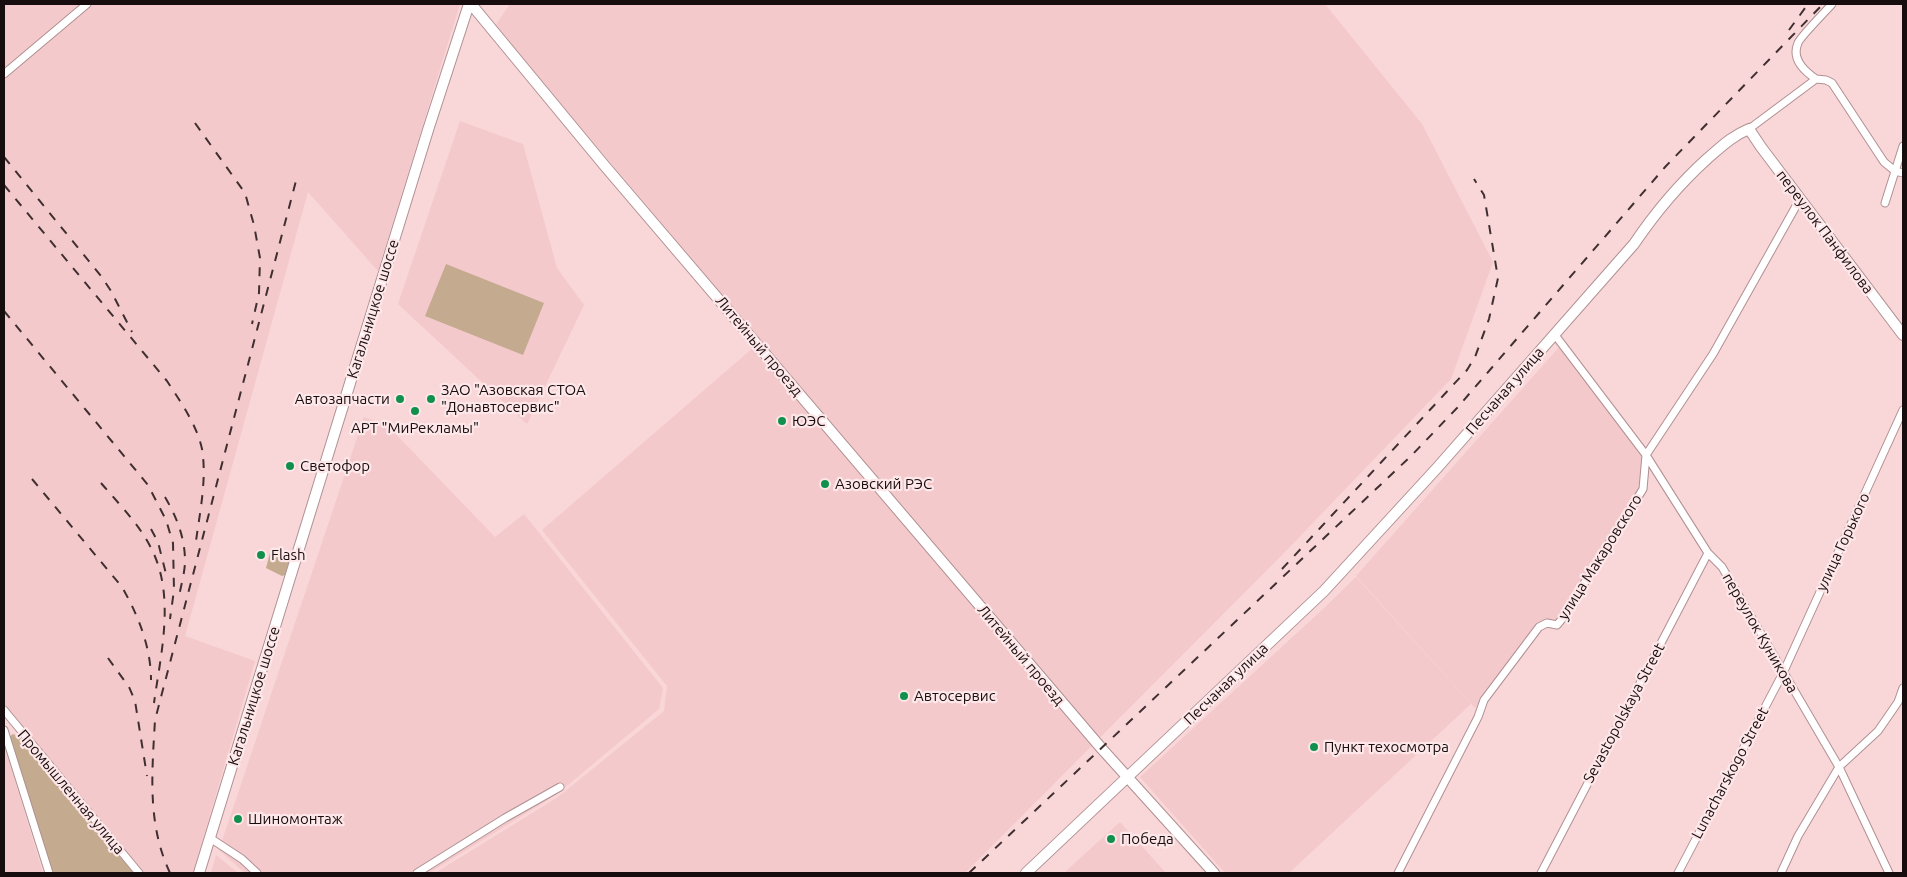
<!DOCTYPE html>
<html>
<head>
<meta charset="utf-8">
<style>
	body { margin:0 }
	#map { position:relative; width:1907px; height:877px; overflow:hidden; background:#f9d6d8; font-family:Ubuntu,sans-serif }
	canvas { display:block }
	.frame { position:absolute; inset:0; border:5px solid #180d0e; pointer-events:none }
</style>
</head>
<body>
<div id="map">
<canvas width="1907" height="877"></canvas>
<div class="frame"></div>
</div>
<script>
const c = document.querySelector('canvas').getContext('2d');
c.lineJoin = 'round';
function paint(path, color) {
  c.fillStyle = color;
  c.fill(path, 'evenodd');
}
function trace(path, color, width, dash) {
  c.strokeStyle = color;
  c.lineWidth = width;
  c.lineCap = dash ? 'butt' : 'round';
  c.setLineDash(dash || []);
  c.stroke(path);
}
function write(font, color, halo, rows, align = 'center') {
  c.font = font + ' Ubuntu,sans-serif';
  c.lineWidth = 4.5;
  c.setLineDash([]);
  c.textBaseline = 'middle';
  c.strokeStyle = halo;
  c.fillStyle = color;
  for (const [text, x, y, turn = 0] of rows) {
    c.save();
    c.translate(x, y);
    c.rotate((+turn || 0) * Math.PI / 180);
    c.textAlign = isNaN(turn) ? turn : align;
    if (halo) c.strokeText(text, 0, 0);
    c.fillText(text, 0, 0);
    c.restore();
  }
}
paint(new Path2D(`
	M4 4H460L378 271 308 192 185 636 255 661 193 873H144L4 705Z
	M510 4H1325L1422 124 1493 262 1451 379 1283 554 965 873H435L558 797 664 711 667 686 542 530 761 341 495 26Z
	M460 121 523 144 557 268 584 305 527 424 398 304Z
	M1561 345 1644 455 1642 489 1560 617 1555 622 1538 626 1475 708 1356 576Z
	M364 417 385 424 389 427 495 537 524 514 663 688 659 709 556 795 429 873H245L219 850Z
	M1356 577 1471 704 1289 873H1225L1140 777 1322 610Z
	M4 744 43 873H4Z
	M1120 822 1166 873H1068L1066 871Z
	M216 855 238 873H211Z`), '#f4c9cc');
paint(new Path2D(`
	M446 264 544 303 523 355 425 316Z
	M288 552 291 555 285 575 282 576 266 568 270 553Z
	M13 734 21 737 134 873H53L9 737Z`), '#c4aa8e');
const street = new Path2D(`
	M4 74 87 4
	M1816 79 1826 80 1832 83 1884 162 1895 171 1903 173
	M1749 129 1816 79C1804 71 1791 59 1798 43 1800 37 1826 11 1832 4
	M1885 203 1903 146
	M1555 335 1646 455 1708 553 1722 567 1839 767 1889 873
	M4 710 139 873
	M4 730 49 873
	M210 838 242 859 257 873
	M417 873 505 818 560 787
	M1398 873 1478 717 1484 700 1539 627 1547 623 1557 625 1562 619 1643 489 1646 455 1713 354 1800 199
	M1541 873 1708 553
	M1678 873 1783 673 1903 410
	M1781 873 1798 836 1839 767 1878 731 1898 702 1903 688`);
const secondary = new Path2D(`
	M471 4 604 165 1102 749 1214 873
	M199 873 428 130 469 4
	M1026 873 1324 591 1437 468 1634 244C1657 210 1678 185 1708 158 1721 147 1732 136 1749 129L1761 147 1903 335`);
trace(street, '#b09092', 9);
trace(secondary, '#b09092', 12);
trace(street, '#fff', 7);
trace(secondary, '#fff', 10);
trace(new Path2D(`
	M1789 30 1808 4
	M195 123 245 193 254 225 260 258 259 293 252 324
	M4 157 101 276 111 291 132 332
	M4 185 167 381C180 401 197 425 202 449 207 479 200 511 196 541
	M4 311 148 485 166 520 173 543 174 590 170 619
	M32 479 122 587C138 615 151 647 151 680
	M101 483C118 503 138 523 150 546 176 594 161 652 154 703
	M165 497C176 516 185 537 185 561 185 572 181 585 179 597
	M151 529 158 542 166 574
	M1282 569 1467 370 1475 357 1489 319 1498 278 1484 195 1474 179
	M108 658 129 687 135 701 147 776
	M170 873C147 824 152 773 155 720L297 177
	M969 873 1411 456 1457 408 1666 166 1823 4`), '#3f2f31', 2, [9, 9]);
for (const [x, y, r, color] of [
	[400,399,5,"#11904d"],
	[431,399,5,"#11904d"],
	[415,411,5,"#11904d"],
	[782,421,5,"#11904d"],
	[290,466,5,"#11904d"],
	[825,484,5,"#11904d"],
	[261,555,5,"#11904d"],
	[904,696,5,"#11904d"],
	[1314,747,5,"#11904d"],
	[238,819,5,"#11904d"],
	[1111,839,5,"#11904d"]
]) {
  const dot = new Path2D();
  dot.arc(x, y, r, 0, 2 * Math.PI);
  c.fillStyle = color;
  c.fill(dot);
  trace(dot, '#fde7e9', 2);
}
write('15px', '#180d0e', '#fde7e9', [
	["переулок Панфилова",1825,232,53],
	["Кагальницкое шоссе",373,309,-73],
	["Литейный проезд",759,346,50],
	["Песчаная улица",1505,391,-49],
	["улица Горького",1843,542,-65],
	["улица Макаровского",1600,557,-58],
	["переулок Куникова",1760,633,60],
	["Литейный проезд",1021,655,50],
	["Песчаная улица",1226,684,-44],
	["Кагальницкое шоссе",254,696,-73],
	["Sevastopolskaya Street",1624,713,-62],
	["Lunacharskogo Street",1730,773,-62],
	["Промышленная улица",71,792,50]
]);
write('15px', '#180d0e', '#fde7e9', [
	["ЗАО \"Азовская СТОА",441,390],
	["\"Донавтосервис\"",441,407],
	["Автозапчасти",390,399,"right"],
	["ЮЭС",792,421],
	["АРТ \"МиРекламы\"",415,428,"center"],
	["Светофор",300,466],
	["Азовский РЭС",835,484],
	["Flash",271,555],
	["Автосервис",914,696],
	["Пункт техосмотра",1324,747],
	["Шиномонтаж",248,819],
	["Победа",1121,839]
], 'left');
</script>
</body>
</html>
